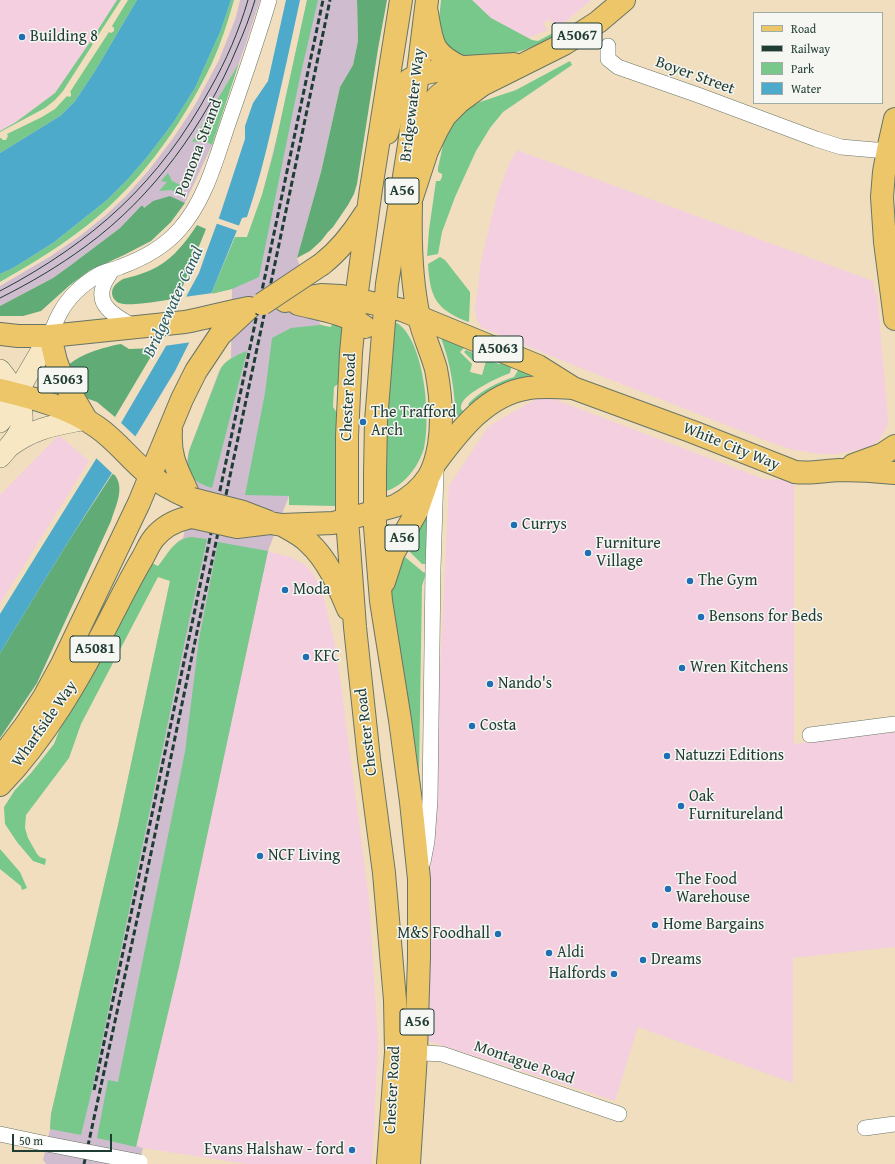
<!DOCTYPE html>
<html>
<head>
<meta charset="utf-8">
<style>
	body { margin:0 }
	#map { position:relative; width:895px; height:1164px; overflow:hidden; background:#f1debf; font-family:"Gentium Book Plus",serif }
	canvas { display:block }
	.legend { position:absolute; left:753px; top:12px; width:130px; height:92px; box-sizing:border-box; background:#f6f6f2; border:1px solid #a0aca6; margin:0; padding:5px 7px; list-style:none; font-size:12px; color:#1f3d34 }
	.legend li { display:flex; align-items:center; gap:8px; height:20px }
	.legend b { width:20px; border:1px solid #a0aca6 }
	.scale { position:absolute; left:12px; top:1134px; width:100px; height:18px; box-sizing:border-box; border:2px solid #1f3d34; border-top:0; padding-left:5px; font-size:12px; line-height:14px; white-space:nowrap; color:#1f3d34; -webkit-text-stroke:3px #f6f6f2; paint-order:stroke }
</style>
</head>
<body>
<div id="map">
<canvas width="895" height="1164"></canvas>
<ul class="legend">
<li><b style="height:5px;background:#ecc669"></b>Road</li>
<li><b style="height:5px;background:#1f3d34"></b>Railway</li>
<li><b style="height:11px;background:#77c88a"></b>Park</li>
<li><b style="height:11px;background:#4daacb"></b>Water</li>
</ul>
<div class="scale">50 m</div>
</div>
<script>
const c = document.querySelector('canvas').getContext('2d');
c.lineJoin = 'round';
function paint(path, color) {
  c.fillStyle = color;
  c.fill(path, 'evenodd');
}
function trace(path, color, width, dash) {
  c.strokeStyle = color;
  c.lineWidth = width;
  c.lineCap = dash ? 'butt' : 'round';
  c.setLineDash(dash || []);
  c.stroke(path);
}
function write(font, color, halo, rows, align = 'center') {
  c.font = font + ' "Gentium Book Plus",serif';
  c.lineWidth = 3;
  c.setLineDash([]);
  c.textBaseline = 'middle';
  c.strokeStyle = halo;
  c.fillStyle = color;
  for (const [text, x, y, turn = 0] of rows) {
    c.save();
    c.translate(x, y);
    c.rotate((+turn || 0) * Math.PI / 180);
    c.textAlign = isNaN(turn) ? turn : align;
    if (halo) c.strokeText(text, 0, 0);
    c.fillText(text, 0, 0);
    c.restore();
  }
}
paint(new Path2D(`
	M0 0H117L90 42 55 93 16 122 0 131Z
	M472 0H591L558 28 549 19 543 24 548 30 528 38 491 18Z
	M517 150 873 281 875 293H877L888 419 887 426 882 436 871 447 837 454H820L790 449 775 444 578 367 481 327 477 320 475 309 481 262 490 224 497 196 509 164Z
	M543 395 764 479 794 480V744L895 732V947L793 958V1083L638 1027 615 1101 422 1039 449 486 489 426Z
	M57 437H61L89 461 0 604V495Z
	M268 551 293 558 305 565 313 574 319 584 324 599 334 640 341 685 369 900 378 1044 372 1164H247L136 1147 179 965Z`), '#f3cfe0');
paint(new Path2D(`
	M240 0H260L246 43 239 63 192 142 205 141 212 145 185 203 179 201H153L144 208 141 206 120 228 71 265 53 278 0 306V286L51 256 80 236 106 215 126 196 149 170 174 137 195 105 219 60 236 17Z
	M307 0H357L358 41 353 65 340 87 321 172 297 258 320 324 325 326 289 496 268 551 179 965 136 1146 143 1148 139 1164H46L43 1160 50 1129 51 1114 118 825 170 581 176 543 183 538 192 499 195 481 190 474 187 461 189 451 219 371 224 364 231 358 232 289 211 294 235 237H247L262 195 278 133Z`), '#cfbdcf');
paint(new Path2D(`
	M117 0H121L95 40 92 39Z
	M128 0H137L95 71 75 101 60 116 0 153V138H1L3 140H6L8 136 7 134 42 117 55 109 67 96 69 97 71 96V93L70 92 109 32 111 33 114 31V28L112 26Z
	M231 0H234C228 21 221 43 212 63 181 128 135 191 77 233 53 251 26 267 0 282V274L13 268 53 243 107 200 128 179 148 156 173 123 195 88 221 30Z
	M307 0H318L300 77 259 277 232 289 211 294 235 237H247L262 195 273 155Z
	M441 0H472L491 18 532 40 538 41 568 25 570 27 539 44 524 50 509 54 463 59 451 53 438 30Z
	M90 42 93 44 63 91 55 100 45 108 0 132V131L16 122 55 93Z
	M570 61 572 65 503 112 490 128 476 151 455 197 442 232 438 254 427 256 429 230 436 181H440L442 177V174L438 172V168L445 136 450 127 464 111 480 102 516 90Z
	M239 63 212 145 205 141 192 142Z
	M168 173 172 181 185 187 182 195 171 190 159 191 167 182 161 181Z
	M440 257 445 260 470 292V297L469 321 468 322C436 309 430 298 428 264Z
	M333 320 344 323 338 384 334 387 333 407 337 413 336 441V506L289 505V496L245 495 265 393 272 338 291 328 320 325 331 327Z
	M397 323C425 341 431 419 424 448 419 466 404 486 386 491 385 435 390 380 394 324Z
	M439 333 465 347 460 352 472 364 470 372 482 375 486 361 474 358 473 361 464 352 466 350 499 364 507 362 512 364 510 373C499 377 467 392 462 403 461 405 461 407 461 409L465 413 456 424C455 392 451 362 439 333Z
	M247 351 212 488C190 481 185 473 189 451L221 368C227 359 237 355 247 351Z
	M520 367 536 378 471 407 468 404C480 391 498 382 514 377Z
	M429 507 427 564H422L403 545Z
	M191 537 207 539 189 621 91 1094 81 1135 50 1129 51 1114 118 825 170 581 158 577 81 724 69 758 26 815 25 828 28 838 37 854 40 857 46 859 45 865 33 861 17 842 5 824 4 807 15 790 31 773 54 744 59 731 101 657 152 563 158 566C168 554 174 539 191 537Z
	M218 542 268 551 179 967 136 1147 97 1138 108 1080 118 1082 185 752 199 639Z
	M399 552 423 572 426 573 422 586 419 771 422 795H416L392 600 391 590Z
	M0 849 20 872 27 888 22 890 21 886 0 869Z`), '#77c88a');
paint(new Path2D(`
	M357 0H387L378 49 357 184 354 194 348 205 333 227 328 232 321 241 310 251 297 258 321 172 340 87 353 65 358 41Z
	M170 196 185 203 171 222 151 241 124 255 89 271 70 285 41 311 23 316H0V306L53 278 71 265 120 228 141 206H143L144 208 153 201Z
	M197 225 206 229 178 298C165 300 131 307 119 303 115 301 112 297 112 293 112 286 118 282 123 279 161 270 175 258 197 225Z
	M121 344 129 349 156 348 115 417 97 402 83 397 66 368C76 355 104 347 121 344Z
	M113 473C126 486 116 505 111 521L37 683 0 738V653L68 542Z`), '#61ac76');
paint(new Path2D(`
	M137 0H231L221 30 195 88 173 123 148 156 128 179 107 200 53 243 13 268 0 274V153L60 116 75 101 95 71Z
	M286 0H300C291 42 282 84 272 126 265 157 257 187 247 217L242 218 211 294 188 345 175 371 135 437 68 542 0 653V614L96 459 121 423 166 346 187 295 199 273 206 253 220 215 245 139V126L253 103 268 81Z`), '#4daacb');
paint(new Path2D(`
	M217 218 240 226 238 231 215 223Z
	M213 293 192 342 164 346 184 297Z
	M119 421 137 438 114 475 95 457Z`), '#f1debf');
const street = new Path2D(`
	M608 46V59L618 67 698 95 816 139 841 147 875 150H888
	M112 270C109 276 104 281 103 287 96 308 120 318 134 327
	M50 336C53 328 56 320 60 313 68 298 83 284 98 275 104 271 113 270 120 267 142 259 163 248 179 230 206 200 216 158 229 121 243 81 257 41 269 0
	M810 735 895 724
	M423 862 427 841 430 800 433 569 436 471
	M416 1054 425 1053 442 1054 619 1114
	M865 1128 895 1124
	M0 1134 47 1144`);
const secondary = new Path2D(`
	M0 370C13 386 28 409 20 430 16 440 7 449 0 457
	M0 422 50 336
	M10 446C35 427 57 425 86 419`);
const primary = new Path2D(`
	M427 13C432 44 432 54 463 68
	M895 119 888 150 884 172 882 197 885 242 895 319
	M387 133C391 120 396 94 404 84 419 66 490 66 514 64
	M411 141C421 119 430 97 453 86 464 81 475 79 486 76
	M412 197 427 151 437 130 445 116 459 102 482 85 564 44 598 22 624 0
	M419 317 538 366 573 388 693 432 795 472C810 474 823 471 839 470 857 470 876 471 895 473
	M436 462C460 430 487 394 529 388 543 386 558 387 572 388
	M853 465 883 454 895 446`);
const highway = new Path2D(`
	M322 264C340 250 353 233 365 214
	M285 301 321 295 341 296 402 310 419 317
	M298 304C321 310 346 313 365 327
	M0 334 18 336H50L185 322C206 318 227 312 248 308
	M50 336 56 361 63 380 86 419
	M0 390C33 398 69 407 97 427 116 440 129 458 147 473 160 484 176 492 192 499
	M171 431C169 461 180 473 190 498
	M270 523 282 525 333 523 395 506C408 499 421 489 429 476 435 466 437 456 439 445 443 419 441 395 436 369 431 351 423 335 419 317 411 280 410 243 411 205
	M282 525C291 530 301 535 308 542 328 560 338 585 348 609
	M384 582 393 554 417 511 427 482
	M0 759 25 726 44 697 62 664 139 503 182 399 196 371 220 335 249 308
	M0 785C46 737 79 679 109 621 120 600 130 579 142 559 146 552 149 544 154 538 163 527 174 521 187 518
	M388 1164 396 1052 395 1000 384 873 369 759 355 627 347 519V436L351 353 356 299 371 189 401 0
	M409 1164 416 1054 419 957V879L411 802 400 720 381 601 375 527V474L376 421 387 284 409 145 427 0`);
trace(street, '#687565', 16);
trace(secondary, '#687565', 22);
trace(primary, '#687565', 24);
trace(highway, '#687565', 24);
trace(street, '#fff', 15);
trace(secondary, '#f7e8c3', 21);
trace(primary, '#ecc669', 22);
trace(highway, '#ecc669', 22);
trace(new Path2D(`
	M0 291C93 242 160 182 210 89 226 61 239 31 248 0
	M0 298C30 283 59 266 86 246 153 197 205 125 237 48 244 32 250 17 255 0`), '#1f3d34', 1);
trace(new Path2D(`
	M94 1090 323 0
	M84 1164 140 906 198 627 273 273 330 0`), '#1f3d34', 3, [6, 3]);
const streetBridge = new Path2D(`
	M47 1144 140 1162`);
const highwayBridge = new Path2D(`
	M262 304 322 264
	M192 499 243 512 269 522
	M187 518 192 517 237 527 270 523`);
trace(streetBridge, '#687565', 16, []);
trace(highwayBridge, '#687565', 24, []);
trace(streetBridge, '#fff', 15);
trace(highwayBridge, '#ecc669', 22);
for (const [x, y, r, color] of [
	[22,37,4,"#1f6fb2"],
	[363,422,4,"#1f6fb2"],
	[514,525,4,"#1f6fb2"],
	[588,553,4,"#1f6fb2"],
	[690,581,4,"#1f6fb2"],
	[285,590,4,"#1f6fb2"],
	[701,617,4,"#1f6fb2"],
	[306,657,4,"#1f6fb2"],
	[682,668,4,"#1f6fb2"],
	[490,684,4,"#1f6fb2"],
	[472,726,4,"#1f6fb2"],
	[667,756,4,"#1f6fb2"],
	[681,806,4,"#1f6fb2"],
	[260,856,4,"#1f6fb2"],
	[668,889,4,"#1f6fb2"],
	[655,925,4,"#1f6fb2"],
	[498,934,4,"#1f6fb2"],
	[549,953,4,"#1f6fb2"],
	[643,960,4,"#1f6fb2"],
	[614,974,4,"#1f6fb2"],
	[352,1150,4,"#1f6fb2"]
]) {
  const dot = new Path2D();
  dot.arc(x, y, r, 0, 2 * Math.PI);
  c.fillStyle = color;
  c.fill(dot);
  trace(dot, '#f6f6f2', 1.5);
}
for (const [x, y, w] of [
	[577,36,50],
	[402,191,34],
	[498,349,50],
	[63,380,50],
	[402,538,34],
	[95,649,50],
	[417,1022,34]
]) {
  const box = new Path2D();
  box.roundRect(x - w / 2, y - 13, w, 26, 3);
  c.fillStyle = '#f6f6f2';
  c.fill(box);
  trace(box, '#1f3d34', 1);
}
write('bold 15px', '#1f3d34', null, [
	["A5067",577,36],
	["A56",402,191],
	["A5063",498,349],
	["A5063",63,380],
	["A56",402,538],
	["A5081",95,649],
	["A56",417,1022]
]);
write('16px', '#1f3d34', '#f6f6f2', [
	["Building 8",30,37],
	["The Trafford",371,413],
	["Arch",371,431],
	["Currys",522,525],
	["Furniture",596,544],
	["Village",596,562],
	["The Gym",698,581],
	["Moda",293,590],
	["Bensons for Beds",709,617],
	["KFC",314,657],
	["Wren Kitchens",690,668],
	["Nando's",498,684],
	["Costa",480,726],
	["Natuzzi Editions",675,756],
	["Oak",689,797],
	["Furnitureland",689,815],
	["NCF Living",268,856],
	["The Food",676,880],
	["Warehouse",676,898],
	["Home Bargains",663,925],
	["M&S Foodhall",490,934,"right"],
	["Aldi",557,953],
	["Dreams",651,960],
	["Halfords",606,974,"right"],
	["Evans Halshaw - ford",344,1150,"right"]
], 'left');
write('16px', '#1f3d34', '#f6f6f2', [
	["Boyer Street",695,76,20],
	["Bridgewater Way",413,105,-83],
	["Pomona Strand",199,148,-69],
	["Chester Road",349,397,-87],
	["White City Way",731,447,22],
	["Wharfside Way",45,724,-55],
	["Chester Road",367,732,-97],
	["Montague Road",524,1063,19],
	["Chester Road",393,1090,-87]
]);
write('italic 17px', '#2d5e61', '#f6f6f2', [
	["Bridgewater Canal",174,302,-65]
]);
</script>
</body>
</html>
